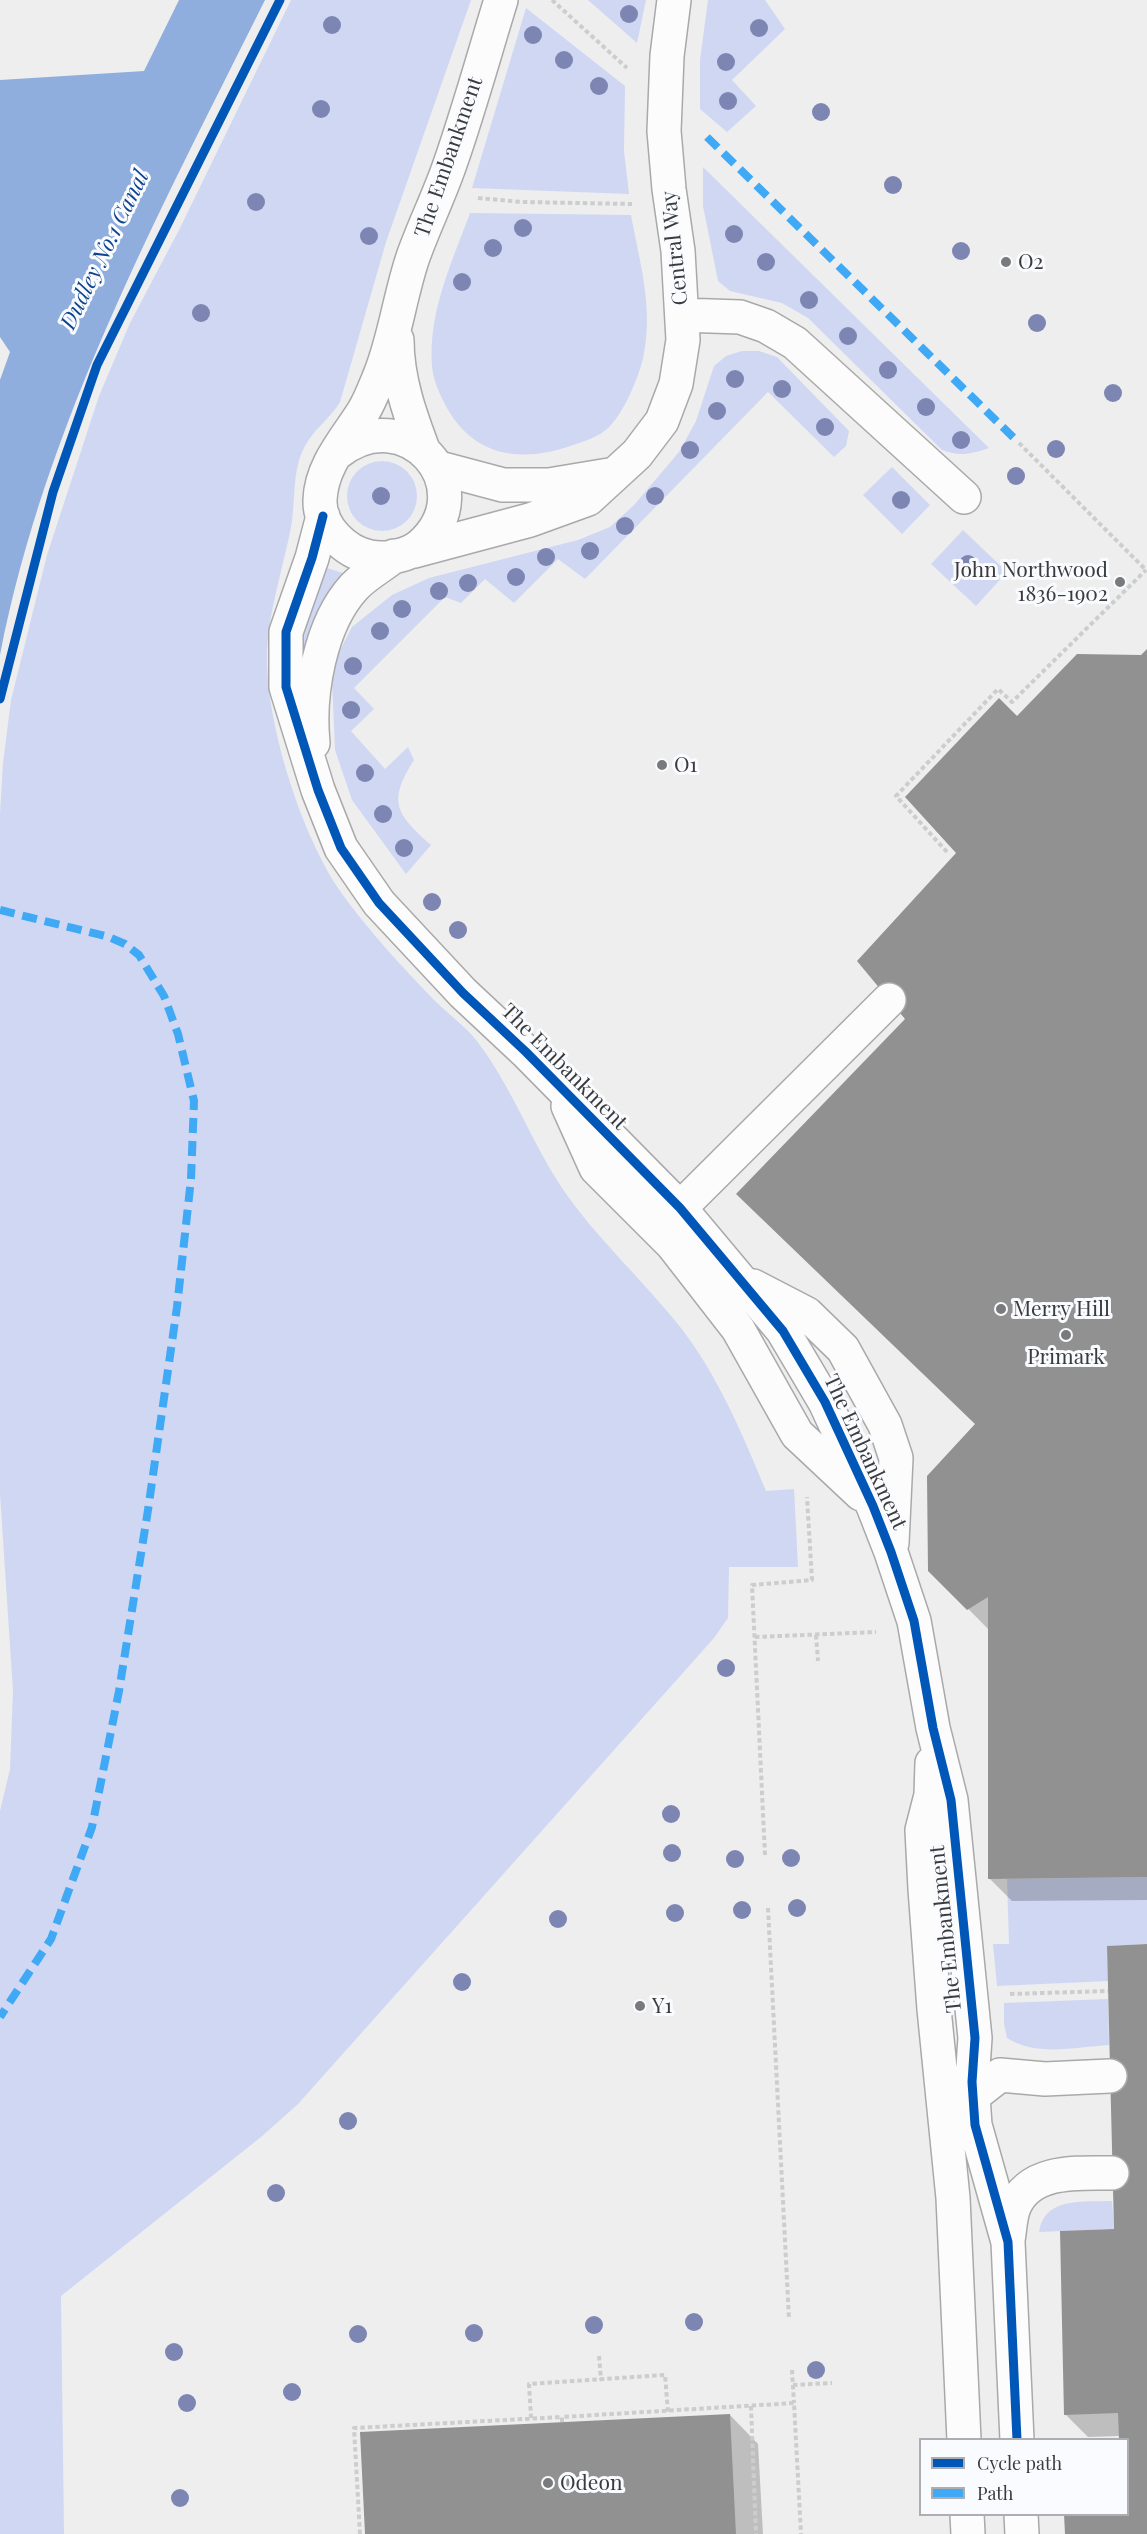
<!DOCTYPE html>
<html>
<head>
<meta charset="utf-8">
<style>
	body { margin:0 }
	#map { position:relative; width:1147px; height:2534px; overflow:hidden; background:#eeeeef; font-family:"Playfair Display",serif }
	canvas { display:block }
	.legend { position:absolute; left:919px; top:2438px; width:210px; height:78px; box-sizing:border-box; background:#fafbfe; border:2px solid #adaeb0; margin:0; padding:8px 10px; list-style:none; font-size:18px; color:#3a3b3c }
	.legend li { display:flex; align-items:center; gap:12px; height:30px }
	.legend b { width:30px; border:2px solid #adaeb0 }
</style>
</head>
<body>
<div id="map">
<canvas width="1147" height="2534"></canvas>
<ul class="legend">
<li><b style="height:8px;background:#0057b8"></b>Cycle path</li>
<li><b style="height:8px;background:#3fa9f5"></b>Path</li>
</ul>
</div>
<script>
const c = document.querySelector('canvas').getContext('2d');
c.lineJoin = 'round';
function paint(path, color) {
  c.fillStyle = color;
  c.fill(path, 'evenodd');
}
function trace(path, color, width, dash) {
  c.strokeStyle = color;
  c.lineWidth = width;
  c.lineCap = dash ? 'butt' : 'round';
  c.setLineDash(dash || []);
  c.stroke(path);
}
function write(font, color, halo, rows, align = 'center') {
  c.font = font + ' "Playfair Display",serif';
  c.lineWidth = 6;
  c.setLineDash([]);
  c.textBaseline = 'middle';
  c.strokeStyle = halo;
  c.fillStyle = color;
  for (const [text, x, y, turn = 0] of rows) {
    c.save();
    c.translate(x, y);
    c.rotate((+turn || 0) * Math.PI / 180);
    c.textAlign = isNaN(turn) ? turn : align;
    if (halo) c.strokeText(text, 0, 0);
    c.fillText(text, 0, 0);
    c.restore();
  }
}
paint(new Path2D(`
	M291 0H471L386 242 340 402C331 417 317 427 308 441 291 466 296 499 291 527 284 564 272 600 268 638 260 708 300 833 340 891 367 929 402 967 435 1001 448 1014 465 1026 476 1040 511 1085 531 1141 562 1188 597 1239 643 1280 681 1328 718 1376 743 1435 766 1491L794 1489 798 1567H729L728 1618 714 1638 298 2104 261 2137 61 2296 64 2534H0V1811L10 1769 13 1691 0 1494V814L3 763 11 700 47 555 99 396 130 323 179 230Z
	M588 0H646L637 43Z
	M708 0H765L785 29 732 80 756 106 727 132 700 109V60Z
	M526 8 625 86 624 151 629 194 472 188Z
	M703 167 989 448C971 454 960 457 942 450L808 318 782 303 730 291 718 281 703 206Z
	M470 213 631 215C640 264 654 309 643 358 639 377 623 414 609 427 599 437 585 441 573 445 523 463 475 458 447 408 440 395 433 380 432 366 428 312 452 262 470 213Z
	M742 351H759L777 357 849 431 846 446 834 457 768 392 585 579 558 559 514 603 485 579 461 603 445 597 354 688 374 709 351 731 385 769 408 747 414 760C387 802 396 814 431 845L406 874 352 800 335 750 332 680 337 656 352 627 392 595 429 578 578 540 610 527 634 505 679 452 696 421 714 366 726 356Z
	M347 496a35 35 0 1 1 70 0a35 35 0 1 1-70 0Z
	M892 467 930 505 902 534 863 495Z
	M963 530 1007 572 976 606 931 564Z
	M327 568 343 573 309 631 304 656 298 623Z
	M1147 1877V1944L1107 1946 1108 1981 997 1986 993 1944H1009L1007 1879Z
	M1108 1999 1109 2045C1076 2047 1037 2057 1007 2038L1004 2024V2003Z
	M1112 2201 1114 2229 1039 2232C1044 2196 1085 2202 1112 2201Z`), '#cfd7f3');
paint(new Path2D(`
	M179 0H265C160 211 46 421 0 655V380L10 352 0 337V80L144 71Z`), '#90aedd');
paint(new Path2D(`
	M1147 651V1900L1012 1901 989 1878 990 1631 930 1570 976 1425 907 1019 958 853 1017 718 1142 656Z
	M1147 1946V2534H1066L1128 2514V2440L1120 2436 1088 2437 1065 2414 1115 2231Z
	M730 2415 758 2444 763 2534H366Z`), '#0003');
paint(new Path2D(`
	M1147 649V1877L988 1879V1597L967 1610 928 1571 927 1476 975 1424 736 1194 905 1019 857 961 956 853 905 797 999 698 1017 716 1077 654 1141 655Z
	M1147 1944V2534H1065L1064 2514H1128V2440H1119L1118 2413 1064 2415 1060 2231 1114 2229 1107 1946Z
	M730 2414 736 2534H365L360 2432Z`), '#919192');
const minor = new Path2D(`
	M682 315 740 317 766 326 795 343 964 497
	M397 340C397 379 410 415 424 452
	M337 453C406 397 485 488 421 545 408 556 386 560 370 557 345 552 319 527 320 500 321 466 346 439 363 412 370 401 375 387 380 375 395 338 400 295 413 257 424 226 439 196 450 164 469 110 484 55 501 0
	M439 468 503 485H549L609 475
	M323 516 312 558 286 632V687L318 790 341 848 379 903 463 993 526 1052 680 1208 783 1331 825 1402 873 1506 891 1552 914 1621 933 1728 951 1800 975 2038 972 2082 975 2125 1008 2242 1017 2440
	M414 551 530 520 588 499 637 454 662 421 676 384 683 340 678 251 669 189 664 131 667 56 674 0
	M313 743C308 694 320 624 354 587 365 575 382 566 394 556
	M568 1106 596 1168 672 1244 738 1329 797 1434 861 1494
	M680 1208 889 1000
	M753 1286 807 1314 843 1349 885 1425 896 1458 892 1543
	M932 1763 931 1795 922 1830 925 1889 934 2009 953 2198 964 2440
	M963 2111 973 2096 1000 2075 1045 2079 1110 2076
	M1008 2240C1010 2229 1010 2217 1014 2207 1030 2169 1077 2173 1112 2173
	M967 2514 968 2534
	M1021 2514 1022 2534`);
trace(minor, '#a9a9aa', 36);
trace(new Path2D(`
	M552 0 627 68
	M478 198 522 202 632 204
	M1019 443 1146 570
	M947 852 896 796 998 689 1012 702 1146 570
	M816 1635 818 1661
	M755 1637 876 1632
	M765 1855 752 1585 812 1580 807 1497
	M768 1908 789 2319
	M1010 1994 1108 1991
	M599 2356 601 2380
	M792 2370 794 2403
	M793 2385 832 2383
	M751 2406 756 2534
	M531 2418 529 2384 665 2375 668 2412
	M562 2422V2417L794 2403 801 2534
	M360 2534 354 2428 562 2417`), '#cccdcd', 4, [4.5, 3]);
trace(minor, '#fcfcfd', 33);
trace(new Path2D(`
	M707 137 1019 443
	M0 910 109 937 125 944 139 955 164 996 178 1034 194 1101 191 1179 177 1307 148 1510 119 1691 92 1827 51 1939 0 2017`), '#3fa9f5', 8, [15, 8]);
trace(new Path2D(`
	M323 516 312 558 286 632V687L318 790 341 848 379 903 463 993 526 1052 680 1208 783 1331 825 1402 873 1506 891 1552 914 1621 933 1728 951 1800 975 2038 972 2082 975 2125 1008 2242 1017 2440
	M0 699 53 492 97 365 280 0`), '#0057b8', 9);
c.fillStyle = '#7d85b3';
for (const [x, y] of [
	[629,14],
	[332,25],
	[759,28],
	[533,35],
	[564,60],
	[726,62],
	[599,86],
	[728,101],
	[321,109],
	[821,112],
	[893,185],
	[256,202],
	[523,228],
	[734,234],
	[369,236],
	[493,248],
	[961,251],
	[766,262],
	[462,282],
	[809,300],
	[201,313],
	[1037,323],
	[848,336],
	[888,370],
	[735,379],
	[782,389],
	[1113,393],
	[926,407],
	[717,411],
	[825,427],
	[961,440],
	[1056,449],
	[690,450],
	[1016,476],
	[381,496],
	[655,496],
	[901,500],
	[625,526],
	[590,551],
	[546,557],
	[968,564],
	[516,577],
	[468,583],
	[439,591],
	[402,609],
	[380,631],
	[353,666],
	[351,710],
	[365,773],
	[383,814],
	[404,848],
	[432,902],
	[458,930],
	[726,1668],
	[671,1814],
	[672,1853],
	[791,1858],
	[735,1859],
	[797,1908],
	[742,1910],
	[675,1913],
	[558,1919],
	[462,1982],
	[348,2121],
	[276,2193],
	[694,2322],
	[594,2325],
	[474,2333],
	[358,2334],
	[174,2352],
	[816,2370],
	[292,2392],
	[187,2403],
	[180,2498]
]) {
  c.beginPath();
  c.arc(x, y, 9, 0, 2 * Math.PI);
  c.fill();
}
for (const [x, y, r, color] of [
	[1006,262,6,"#797a7b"],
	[1120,582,6,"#797a7b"],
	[662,765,6,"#797a7b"],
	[1001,1309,6,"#797a7b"],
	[1066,1335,6,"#797a7b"],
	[640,2006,6,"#797a7b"],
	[548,2483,6,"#797a7b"]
]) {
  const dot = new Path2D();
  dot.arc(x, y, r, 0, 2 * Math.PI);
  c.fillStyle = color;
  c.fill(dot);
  trace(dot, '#fafbfe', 2);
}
write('21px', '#3a3b3c', '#fafbfe', [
	["The Embankment",449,157,-71],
	["Central Way",675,248,-96],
	["The Embankment",564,1067,45],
	["The Embankment",865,1452,65],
	["The Embankment",946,1929,-96]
]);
write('21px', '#3a3b3c', '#fafbfe', [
	["O2",1018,262],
	["John Northwood",1108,570,"right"],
	["1836-1902",1108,594,"right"],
	["O1",674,765],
	["Merry Hill",1013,1309],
	["Primark",1066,1357,"center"],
	["Y1",652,2006],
	["Odeon",560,2483]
], 'left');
write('italic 22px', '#0d4491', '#fafbfe', [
	["Dudley No.1 Canal",105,250,-64]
]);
</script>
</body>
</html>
